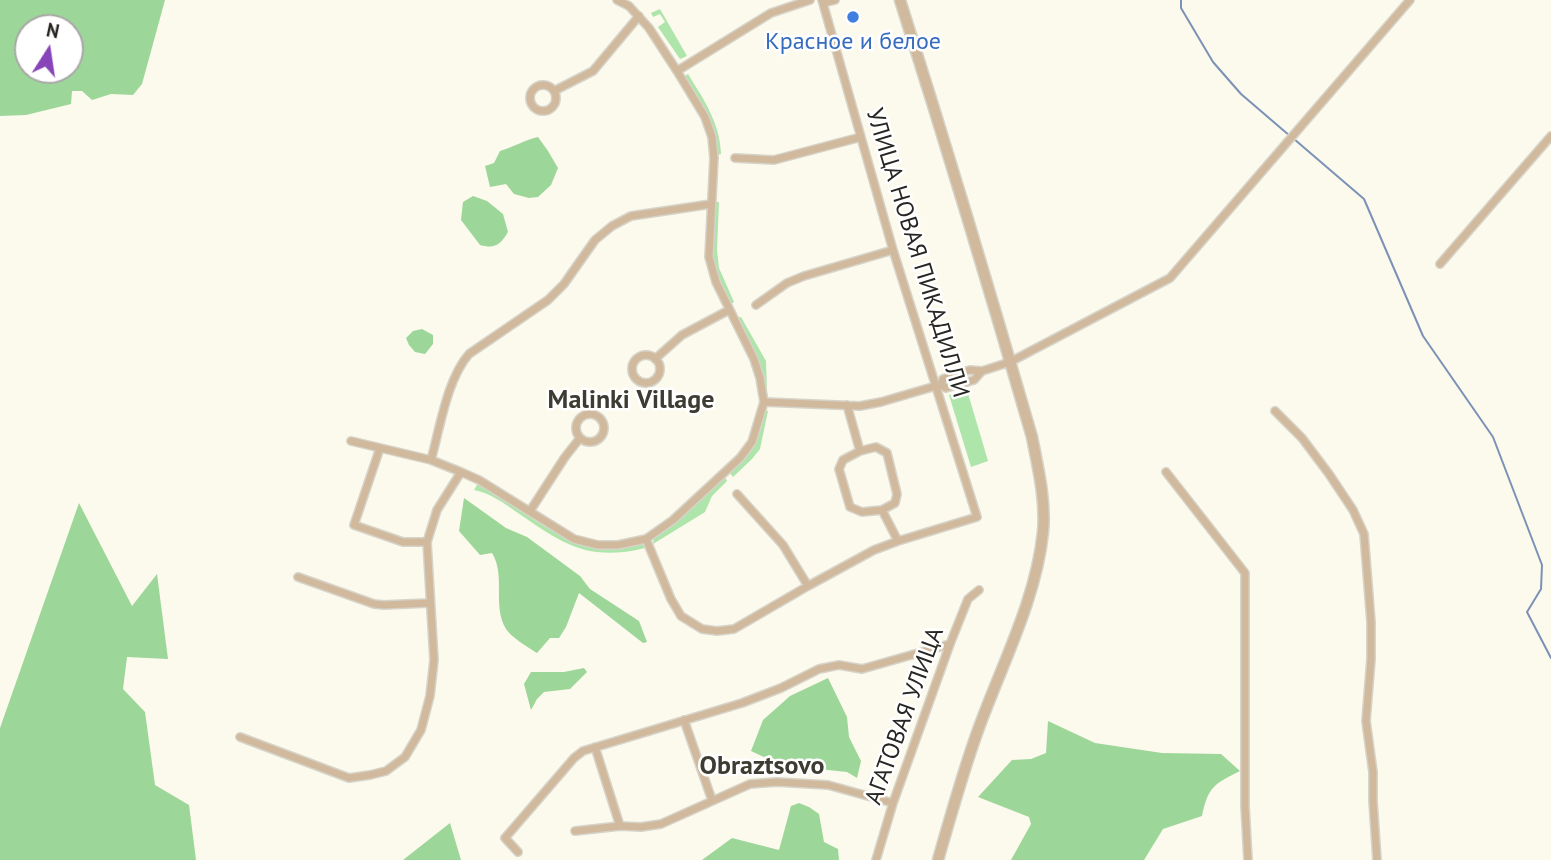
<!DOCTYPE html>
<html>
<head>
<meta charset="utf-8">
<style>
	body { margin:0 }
	#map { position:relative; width:1551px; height:860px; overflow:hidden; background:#fcf9ed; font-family:"PT Sans",sans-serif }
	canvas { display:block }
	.north { position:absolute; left:14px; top:14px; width:70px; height:70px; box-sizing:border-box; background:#fff; border:2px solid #a9a8a7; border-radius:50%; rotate:12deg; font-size:19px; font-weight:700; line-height:28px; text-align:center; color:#272622 }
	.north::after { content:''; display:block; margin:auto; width:24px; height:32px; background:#8845b9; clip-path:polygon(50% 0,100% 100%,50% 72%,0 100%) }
</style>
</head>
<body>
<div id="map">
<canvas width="1551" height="860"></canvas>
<div class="north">N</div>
</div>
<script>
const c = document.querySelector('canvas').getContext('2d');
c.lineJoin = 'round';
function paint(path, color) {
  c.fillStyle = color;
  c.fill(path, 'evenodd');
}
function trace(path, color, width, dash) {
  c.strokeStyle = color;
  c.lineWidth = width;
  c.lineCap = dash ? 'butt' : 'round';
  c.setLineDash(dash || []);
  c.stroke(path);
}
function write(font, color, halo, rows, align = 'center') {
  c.font = font + ' "PT Sans",sans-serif';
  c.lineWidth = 5;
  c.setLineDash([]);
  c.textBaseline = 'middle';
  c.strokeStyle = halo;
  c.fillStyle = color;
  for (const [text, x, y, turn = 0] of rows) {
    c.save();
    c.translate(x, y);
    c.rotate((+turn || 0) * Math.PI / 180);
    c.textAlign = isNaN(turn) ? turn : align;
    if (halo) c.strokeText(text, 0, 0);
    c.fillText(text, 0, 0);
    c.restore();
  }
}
paint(new Path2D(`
	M660 9 687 56 680 59 658 27 665 22 660 14 653 17 651 13Z
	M688 74C704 100 720 123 721 154L717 155 714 134 686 80 685 76Z
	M715 202H719L717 250 719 268 734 302 731 304 717 273 713 254Z
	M741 317 766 361 767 390H765L737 318Z
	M967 390 988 461 971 467 949 395Z
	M764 410 768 411 760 449 752 459 733 477 730 473C749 453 759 439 764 410Z
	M725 477 727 481 712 496 705 512 653 544 654 537C680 521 702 498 725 477Z
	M477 485H481L489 489C521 510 562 544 600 548 615 550 629 544 643 544L645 548C588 562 563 544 518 513 503 503 491 493 474 490Z`), '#ade5aa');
paint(new Path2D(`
	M0 0H165L142 84 133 95 111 94 92 100 82 91H72L71 104 26 115 0 116ZM28 28H70V70H28Z
	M538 137 548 151 558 168 551 185 538 197 529 198 514 194 506 184 490 187 485 166 494 163 500 151C514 147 524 140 538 137Z
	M473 196 487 201 503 214 508 232C500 245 495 249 480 245L461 220 463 202Z
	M422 329 433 335V344L425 354 415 352 409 345 406 338 413 331Z
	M464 498 506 528 527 537 580 576 590 589 639 621 647 642 643 643 579 593 566 627 559 638H550L537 653C529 648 511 637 506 629 492 606 506 575 492 553L480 555 459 531Z
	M79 503 132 606 157 574 168 659 127 657 123 689 145 712 155 785 189 805 196 860H0V728Z
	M584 668 587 672 570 689 544 692 537 699 531 710 524 684 531 672H564Z
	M828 678 847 717 849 737 861 761 857 778 847 772 781 765 751 751 763 720 790 696Z
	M1048 721 1095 743 1162 753 1221 754 1240 771C1214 784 1208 787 1202 816L1163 829 1144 860H1011L1031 824 1029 817 978 797 1012 760 1031 759 1046 753Z
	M799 803 809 807 819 814 824 842 838 849 839 860H702L732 838 779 850 791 806Z
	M450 823 461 860H403Z`), '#9cd799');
trace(new Path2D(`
	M1181 0V8L1213 62 1241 94 1290 136
	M1294 139 1364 199 1423 336 1493 437 1542 565 1541 589 1527 612 1551 658`), '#7b92b6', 2);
const minor = new Path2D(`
	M823 3 835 0
	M677 71 771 13 810 0
	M530 98a13 13 0 1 1 26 0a13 13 0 1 1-26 0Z
	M554 91 593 71 639 16
	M735 158 774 160 861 137
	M1440 264 1551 136
	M756 305 787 283 804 276 893 250
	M632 369a14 14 0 1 1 28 0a14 14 0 1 1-28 0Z
	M655 359 682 335 729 310
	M970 370 982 371 974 380 946 388 941 385 943 379Z
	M982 371 1010 362 1170 278 1410 0
	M764 402 860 406 881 402 939 385
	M847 405 860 451 876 447 887 453 897 494 895 503 882 510 898 541
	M1275 411 1302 438 1329 474 1353 510 1364 534 1371 622V659L1366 721 1373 772V801L1377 860
	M576 428a14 14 0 1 1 28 0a14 14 0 1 1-28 0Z
	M351 441 431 460 461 472 479 480 574 539 598 545H618L646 539 673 520 740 458 752 442 764 402 760 378 754 359 716 282 709 257 714 158 712 137 705 117 677 71 649 28 629 6 617 0
	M380 448 354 525 403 542H427
	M860 451 843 460 839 469 850 507 862 512 882 510
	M431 460C440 428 447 379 469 354L548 300 564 284 595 240 612 226 631 216 711 204
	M1166 472 1245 573V806L1248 860
	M737 494 783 545 808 586
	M530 511 565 457 580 438
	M646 539 671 599 681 616 702 629 717 631 734 629 808 586 874 550 898 541 977 517 893 250 822 0
	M298 577 374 604 384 605 429 603
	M684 720 712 800
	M240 737 349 778 370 775 386 771 405 757 421 730 430 696 434 660 427 542 437 510 461 472
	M595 747 620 826
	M575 831 620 826 641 827 661 824 750 784 777 782 828 785 893 803
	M518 852 505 838 574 758 583 751 742 703 781 688 819 669 839 665 862 669 950 644
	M876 860 893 803 950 644 968 599 979 590`);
const tertiary = new Path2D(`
	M900 0C946 145 990 291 1032 437 1038 468 1046 500 1043 532 1036 601 1000 668 977 733 962 775 950 818 938 860`);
trace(minor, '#d6d3c8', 10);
trace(tertiary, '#d6d3c8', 13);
trace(minor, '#d1b99d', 7);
trace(tertiary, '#d1b99d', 10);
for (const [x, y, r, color] of [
	[853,17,7,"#3f7fe0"]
]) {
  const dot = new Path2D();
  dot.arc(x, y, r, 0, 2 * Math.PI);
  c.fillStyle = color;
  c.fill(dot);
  trace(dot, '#fff', 2.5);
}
write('24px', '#366cbe', '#fff', [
	["Красное и белое",853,42]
]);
write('24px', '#272622', '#fff', [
	["УЛИЦА НОВАЯ ПИКАДИЛЛИ",917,253,73],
	["АГАТОВАЯ УЛИЦА",905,716,-70]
]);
write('bold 26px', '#3e3b32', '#fff', [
	["Malinki Village",631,401],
	["Obraztsovo",762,767]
]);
</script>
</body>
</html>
